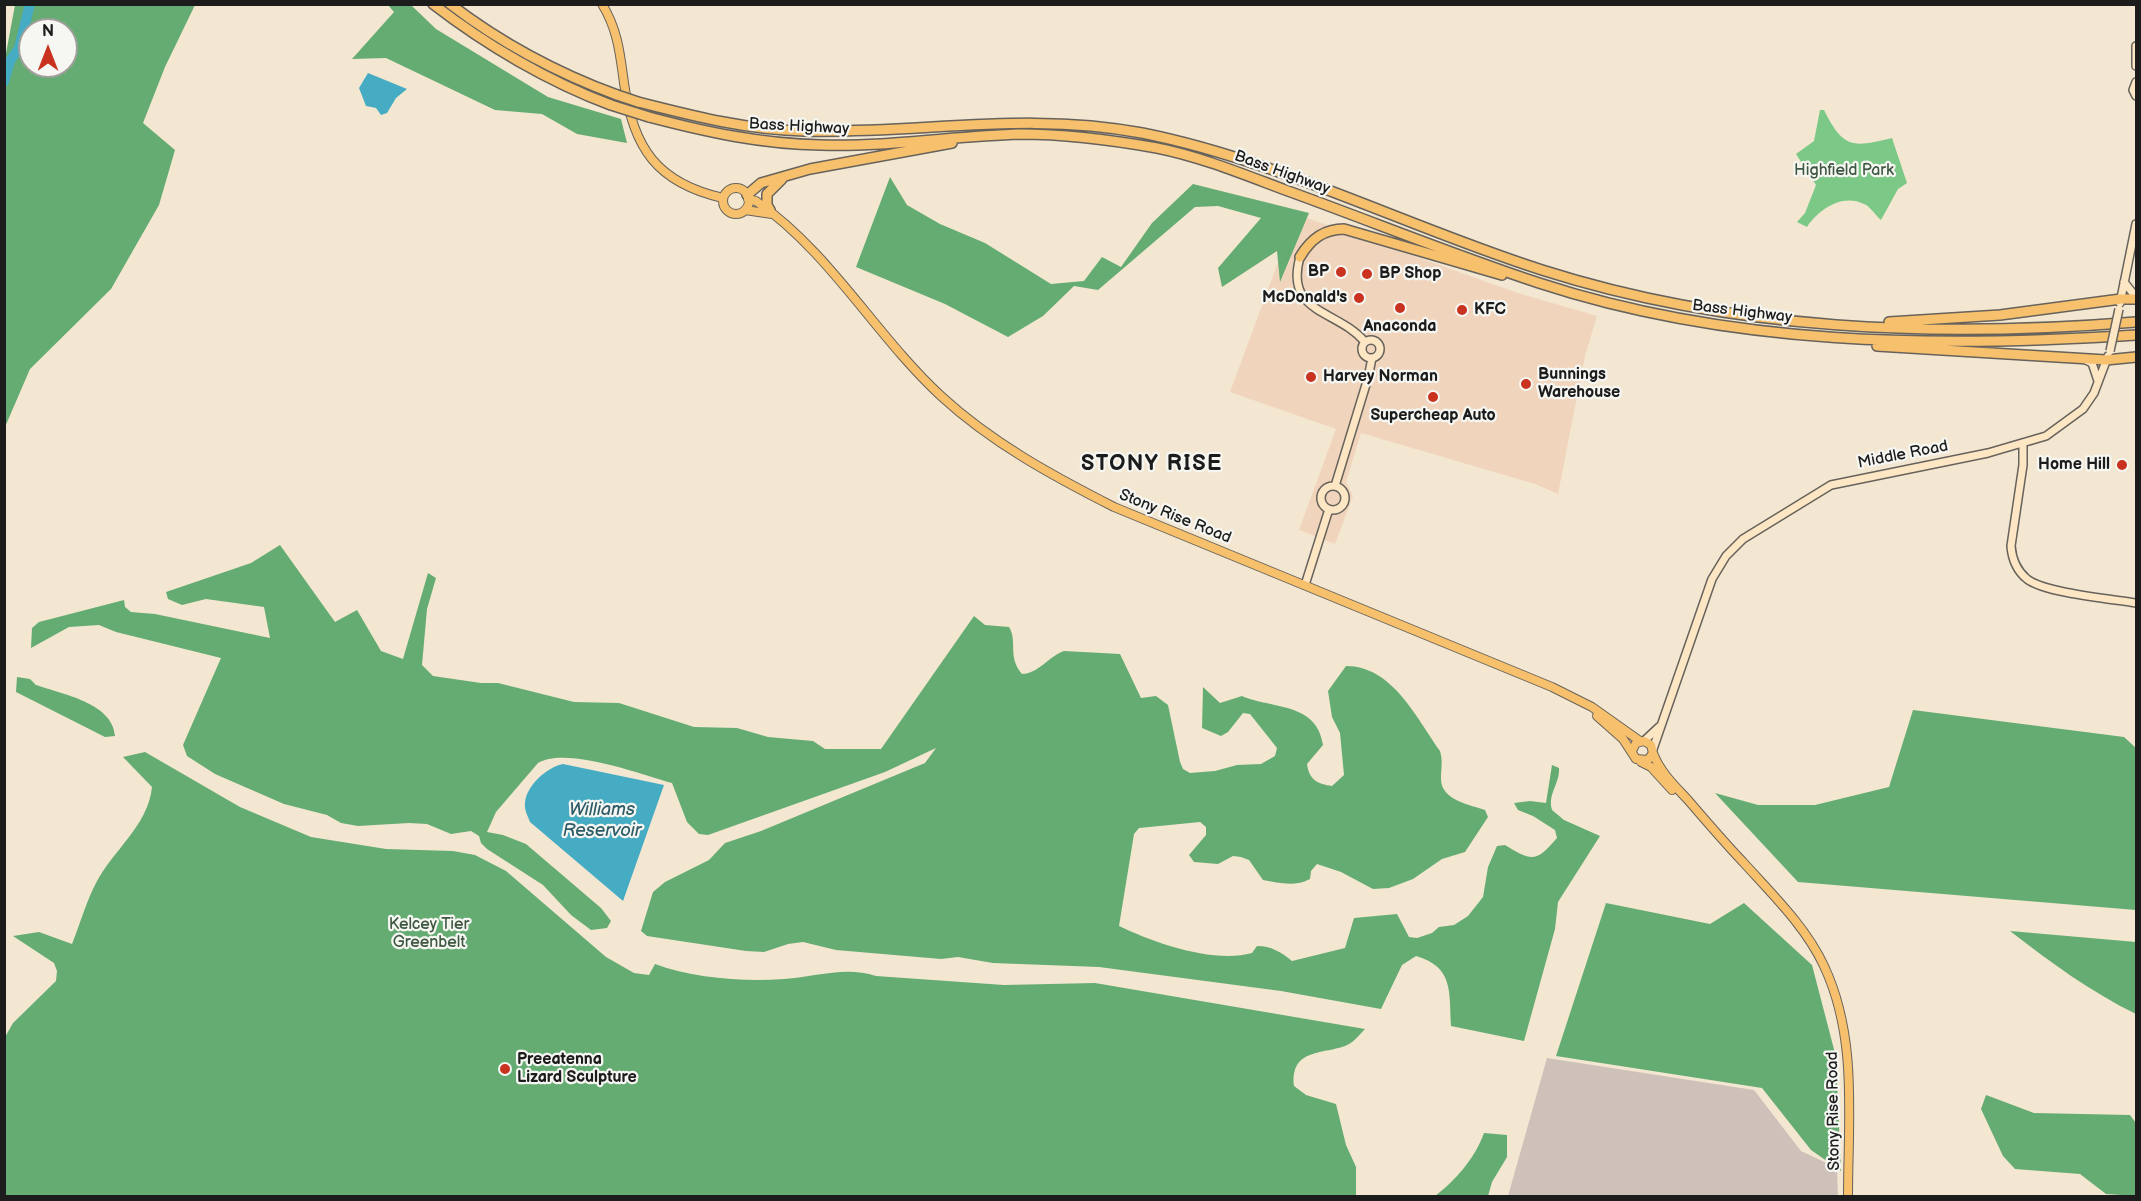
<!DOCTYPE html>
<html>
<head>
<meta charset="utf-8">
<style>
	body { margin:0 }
	#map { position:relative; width:2141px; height:1201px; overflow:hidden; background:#f3e7d2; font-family:"Balsamiq Sans",sans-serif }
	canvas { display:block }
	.frame { position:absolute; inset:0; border:6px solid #1c1c1c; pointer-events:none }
	.north { position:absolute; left:18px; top:18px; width:60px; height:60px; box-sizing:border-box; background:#f6f6f2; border:2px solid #9f9f9c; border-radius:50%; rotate:0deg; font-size:16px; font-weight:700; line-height:24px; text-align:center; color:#1c1c1c }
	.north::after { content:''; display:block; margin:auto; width:21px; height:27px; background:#c8321e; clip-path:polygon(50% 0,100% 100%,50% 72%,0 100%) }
</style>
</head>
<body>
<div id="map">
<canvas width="2141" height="1201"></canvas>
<div class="frame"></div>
<div class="north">N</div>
</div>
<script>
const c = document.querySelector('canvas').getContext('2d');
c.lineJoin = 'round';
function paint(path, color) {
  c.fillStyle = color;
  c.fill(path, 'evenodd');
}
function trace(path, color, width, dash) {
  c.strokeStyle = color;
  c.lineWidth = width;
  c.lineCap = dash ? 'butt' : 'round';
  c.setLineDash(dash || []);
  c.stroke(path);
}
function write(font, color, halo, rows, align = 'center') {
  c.font = font + ' "Balsamiq Sans",sans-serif';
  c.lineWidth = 4.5;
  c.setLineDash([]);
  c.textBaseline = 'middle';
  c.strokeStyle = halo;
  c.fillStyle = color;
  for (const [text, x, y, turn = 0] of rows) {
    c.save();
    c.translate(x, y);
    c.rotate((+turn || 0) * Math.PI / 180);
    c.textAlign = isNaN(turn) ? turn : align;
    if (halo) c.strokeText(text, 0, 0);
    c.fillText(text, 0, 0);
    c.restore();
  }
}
paint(new Path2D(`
	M1296 214 1518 293 1597 316 1585 356 1558 494 1535 484 1361 433 1346 482 1353 496 1335 544 1299 530 1336 429 1230 392Z`), '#f0d5bc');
paint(new Path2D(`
	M1547 1058 1754 1090 1801 1151 1837 1168 1838 1196H1508Z`), '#cec1b9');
paint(new Path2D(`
	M1820 110H1824C1843 148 1852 148 1892 138L1907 183 1898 189 1881 220C1876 216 1870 206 1864 204 1842 193 1818 210 1807 227L1797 222 1805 213 1816 185 1796 154 1814 141Z`), '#7cc886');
paint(new Path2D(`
	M15 5H195L165 67 143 123 175 150 159 205 111 289 30 369 5 427 4 64ZM30 30H66V66H30Z
	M388 5H411L436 29 548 97 621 119 627 143 577 134 542 114 495 110 386 58 352 59 394 12Z
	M890 177 907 205 940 224 985 243 1051 284 1084 281 1102 257 1121 267 1152 223 1193 184 1309 213 1280 282 1277 251 1222 287 1218 268 1261 218 1218 206 1195 207 1098 290 1074 286 1043 316 1008 337 945 304 856 267Z
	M280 545 335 622 357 610 381 651 403 659 428 573 436 578 427 609 422 665 433 676 481 683H498L574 702 619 703 694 727 737 728 768 737 813 741 825 749H881L974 616 985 625 1009 627C1018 642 1007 656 1022 674 1038 674 1049 656 1064 651L1120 654 1141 698 1156 696 1168 705 1180 762 1183 769 1190 773 1215 771 1237 765 1261 764 1275 756 1277 748 1250 714 1243 713 1228 732 1221 736 1202 728 1203 687 1220 703 1242 696C1272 709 1317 702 1323 745L1307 764C1309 780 1318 784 1332 786L1344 775 1340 733 1332 717 1328 691 1346 666C1392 666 1416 717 1440 751 1443 760 1441 769 1441 779 1441 800 1470 805 1485 810L1488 817 1465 852 1442 859 1413 879 1389 888 1373 889 1341 872 1317 864 1311 871 1310 879C1295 887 1279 883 1263 880L1249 860 1241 857 1233 856 1218 864 1194 862 1189 855 1206 835V827L1200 822 1139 828 1134 834 1119 926C1154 943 1215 964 1252 953L1257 946C1271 946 1281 952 1292 961L1345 948 1354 918 1397 914 1409 937 1417 938 1432 933 1439 927 1454 925 1468 916 1483 897 1488 867 1497 846 1505 845C1533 862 1536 862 1557 838L1555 830 1533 816 1518 810 1514 803 1530 801 1546 803 1552 765 1559 768C1560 784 1547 794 1552 810L1564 820 1600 836 1558 902 1555 929 1524 1041 1451 1026C1449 992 1454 967 1416 956L1402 965 1381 1009 1281 991 1099 967 993 963 958 957 941 959 836 950 803 942 788 944 764 952 746 951 647 936 641 931 653 892 665 882 709 860 725 843 761 831 925 763 936 748 885 772 708 835 699 834 687 822 672 783C641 774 565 746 538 763L496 812 487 832 503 835 526 844 601 908 611 921 607 928 591 930 571 915 543 885 487 849 481 843 479 836 471 831 451 834 427 824 409 823 358 826 341 823 327 815 284 804 215 774 187 756 183 745 221 658 116 632 99 625 69 627 31 648 32 628 39 622 124 600 125 607 131 612 155 614 270 638 264 607 206 599 182 605 168 599 166 592 251 563Z
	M17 677 30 679 36 685C62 694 113 703 115 736L105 737 16 692Z
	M1913 710 2124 737 2136 748V910L1798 882 1715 793 1758 805H1815L1889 787Z
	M145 752 240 807 311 837 386 849 453 851 475 855 506 871 606 957 634 973 649 975 655 964C693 978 743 982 784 979 816 977 845 966 876 976L1004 985 1095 983 1365 1029C1360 1034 1354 1042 1347 1045 1325 1055 1290 1047 1294 1086L1306 1095 1336 1104 1346 1145 1356 1167V1196H5V1037L13 1023 56 981 57 971 54 963 13 936 39 932 72 944C80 924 86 902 96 883 113 850 148 826 152 787L123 757Z
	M1606 903 1710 924 1744 903 1812 965 1836 1057 1841 1171 1811 1150 1762 1088 1556 1056Z
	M2010 931 2136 942V1014C2091 992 2050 962 2010 931Z
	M1986 1095 2034 1113 2130 1115 2136 1123V1196L2106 1194 2080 1174 2015 1169 2003 1156 1981 1109Z
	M1484 1133 1507 1135V1157L1492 1182 1488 1196H1435C1456 1180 1475 1158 1484 1133Z`), '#65ac73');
paint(new Path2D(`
	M368 73 407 89 396 98 387 113 381 115 376 108 366 106 359 88Z
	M563 764 664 785 623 901 530 822C528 816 524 810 525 803 526 786 547 767 563 764Z`), '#45acc4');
trace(new Path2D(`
	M4 82 10 61 19 48 30 4`), '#45acc4', 10);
const secondary = new Path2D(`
	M2136 46V66
	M2136 82 2133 90 2136 96
	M1300 257C1284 314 1337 309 1365 342
	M2124 282 2136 297
	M2120 303 2136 224
	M1362 349a9 9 0 1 1 18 0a9 9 0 1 1-18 0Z
	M2084 359 2092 363 2098 381
	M2023 444V465L2011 546C2012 559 2016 570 2027 579 2045 593 2111 599 2136 603
	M1335 486 1368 378 1372 358
	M1321 498a12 12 0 1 1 24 0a12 12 0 1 1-24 0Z
	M1305 585 1329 509
	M1644 741 1659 727
	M1653 749 1712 579 1726 556 1743 539 1831 485 1988 453 2046 436 2083 409 2094 393 2108 356`);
const primary = new Path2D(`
	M602 4C618 30 620 54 624 83 633 148 657 183 723 198
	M723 201a13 13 0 1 1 26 0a13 13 0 1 1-26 0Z
	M748 199 756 201C831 253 875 335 941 396 992 443 1053 476 1114 507L1552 687 1592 707 1640 741
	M745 210 772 214
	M1597 716 1623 739 1636 759 1648 760 1653 753 1651 745 1644 741 1636 743 1632 751
	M1653 753C1660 772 1675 786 1688 800 1706 821 1724 842 1743 862 1772 894 1806 927 1824 966 1858 1038 1848 1119 1848 1196
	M1641 762 1651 767 1672 790`);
const highway = new Path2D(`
	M433 4C486 45 549 82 611 105
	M450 4C501 43 557 73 617 95
	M638 102C693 116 747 130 804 131 919 134 1027 111 1142 133 1278 160 1410 228 1542 270 1733 331 1938 338 2136 322
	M649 117C706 132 761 144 821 145 888 147 954 136 1020 134 1066 134 1112 140 1157 148 1202 157 1245 175 1288 191 1371 221 1454 255 1539 283 1731 346 1937 348 2136 335
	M747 195 761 183 810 169 952 143
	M770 210 767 205V194L782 179
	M1300 257C1310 240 1323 229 1344 229L1502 275
	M1889 322 2000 315 2121 299H2136
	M1877 346 2106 360 2136 357`);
trace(secondary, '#67635c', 10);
trace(primary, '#67635c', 10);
trace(highway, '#67635c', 12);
trace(secondary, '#fce6c4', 7);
trace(primary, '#f7c06c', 8);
trace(highway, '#f7c06c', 9);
const secondaryBridge = new Path2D(`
	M2110 351 2119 309`);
const highwayBridge = new Path2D(`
	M617 95 638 102
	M611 105 649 117`);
trace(secondaryBridge, '#67635c', 10, []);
trace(highwayBridge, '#67635c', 12, []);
trace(secondaryBridge, '#fce6c4', 7);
trace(highwayBridge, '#f7c06c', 9);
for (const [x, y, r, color] of [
	[1341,272,6,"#c8321e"],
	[1367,274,6,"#c8321e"],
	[1359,298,6,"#c8321e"],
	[1400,308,6,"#c8321e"],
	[1462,310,6,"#c8321e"],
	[1311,377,6,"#c8321e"],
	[1526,384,6,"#c8321e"],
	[1433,397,6,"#c8321e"],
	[2122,465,6,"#c8321e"],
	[505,1069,6,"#c8321e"]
]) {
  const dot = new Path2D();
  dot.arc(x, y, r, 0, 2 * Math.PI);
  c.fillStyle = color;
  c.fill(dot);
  trace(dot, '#f6f6f2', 2);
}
write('16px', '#1c1c1c', '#f6f6f2', [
	["Bass Highway",799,127,3],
	["Bass Highway",1282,173,20],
	["Bass Highway",1742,312,7],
	["Middle Road",1903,455,-11],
	["Stony Rise Road",1175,517,22],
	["Stony Rise Road",1834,1111,-91]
]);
write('16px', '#3e5841', '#f6f6f2', [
	["Highfield Park",1844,171],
	["Kelcey Tier",429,925],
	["Greenbelt",429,943]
]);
write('bold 16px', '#1c1c1c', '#f6f6f2', [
	["BP",1329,272,"right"],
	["BP Shop",1379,274],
	["McDonald's",1347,298,"right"],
	["KFC",1474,310],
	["Anaconda",1400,327,"center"],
	["Bunnings",1538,375],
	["Warehouse",1538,393],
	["Harvey Norman",1323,377],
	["Supercheap Auto",1433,416,"center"],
	["Home Hill",2110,465,"right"],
	["Preeatenna",517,1060],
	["Lizard Sculpture",517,1078]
], 'left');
write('italic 18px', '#2e5d68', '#f6f6f2', [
	["Williams",602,810],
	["Reservoir",602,831]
]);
c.letterSpacing = '1.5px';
write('bold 22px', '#1c1c1c', '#f6f6f2', [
	["STONY RISE",1152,464]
]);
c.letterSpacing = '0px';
</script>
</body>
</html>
